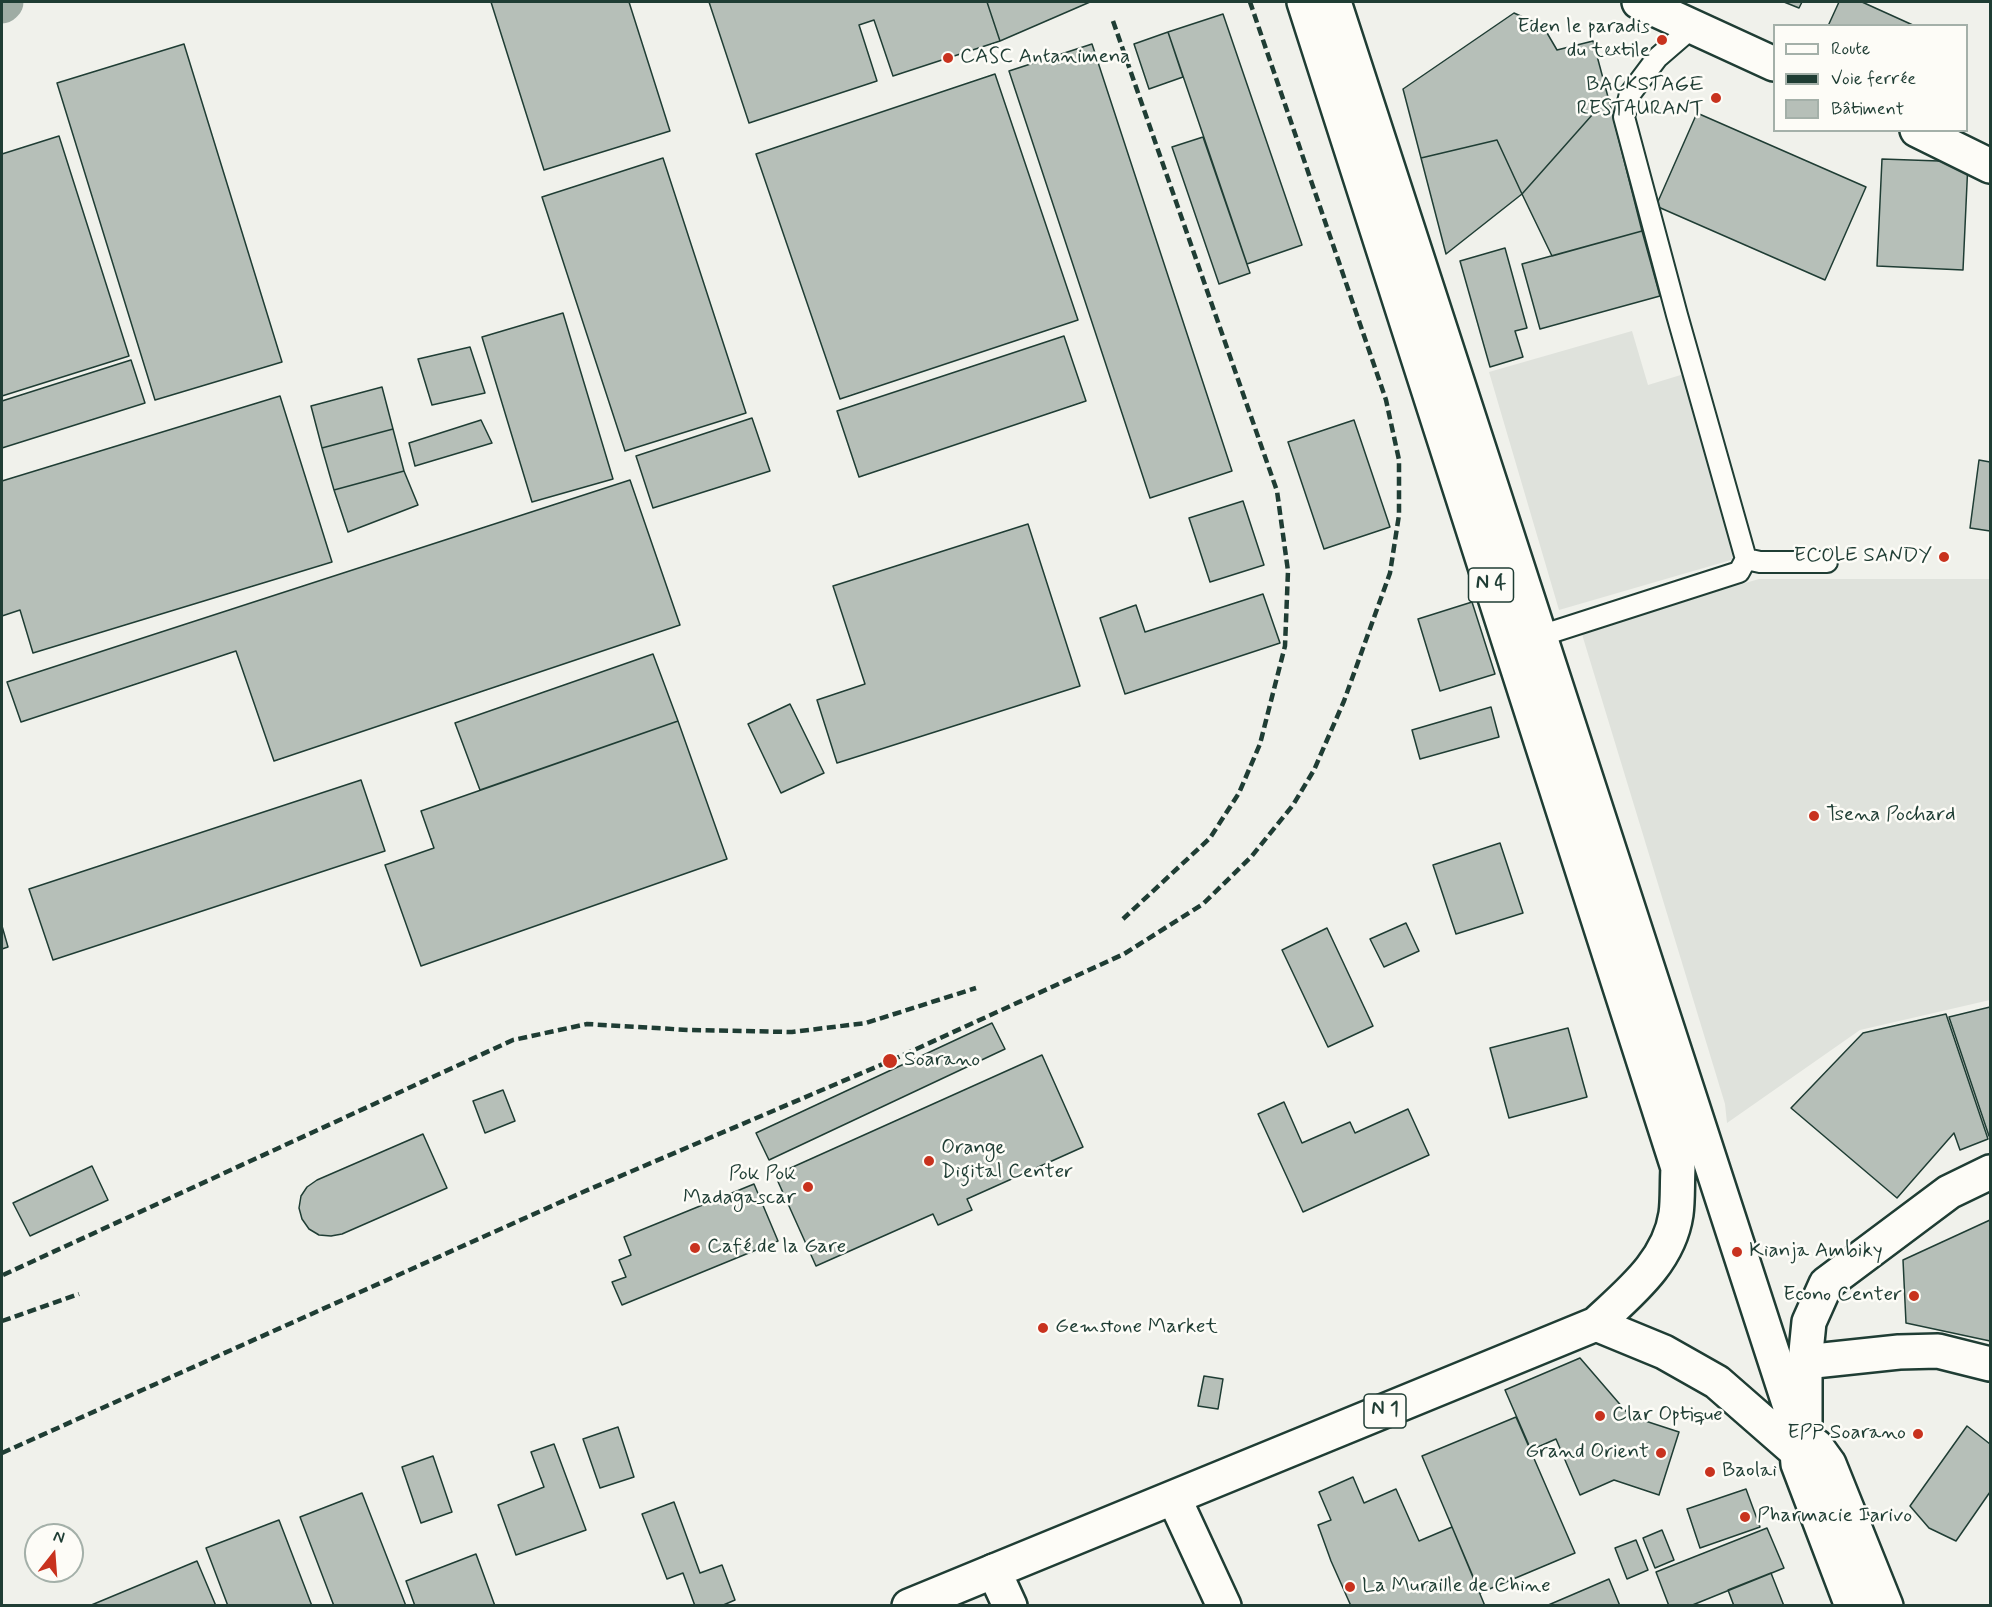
<!DOCTYPE html>
<html>
<head>
<meta charset="utf-8">
<style>
	body { margin:0 }
	#map { position:relative; width:1992px; height:1607px; overflow:hidden; background:#f0f1eb; font-family:Mynerve,sans-serif }
	canvas { display:block }
	.frame { position:absolute; inset:0; border:3px solid #1f3d34; pointer-events:none }
	.legend { position:absolute; left:1773px; top:24px; width:195px; height:108px; box-sizing:border-box; background:#fdfcf7; border:2px solid #a4b0a9; margin:0; padding:8px 10px; list-style:none; font-size:18px; color:#1f3d34 }
	.legend li { display:flex; align-items:center; gap:12px; height:30px }
	.legend b { width:30px; border:2px solid #a4b0a9 }
	.north { position:absolute; left:24px; top:1523px; width:60px; height:60px; box-sizing:border-box; background:#fdfcf7; border:2px solid #a4b0a9; border-radius:50%; rotate:17deg; font-size:16px; font-weight:700; line-height:24px; text-align:center; color:#1f3d34 }
	.north::after { content:''; display:block; margin:auto; width:21px; height:27px; background:#c8321e; clip-path:polygon(50% 0,100% 100%,50% 72%,0 100%) }
</style>
</head>
<body>
<div id="map">
<canvas width="1992" height="1607"></canvas>
<div class="frame"></div>
<ul class="legend">
<li><b style="height:8px;background:#fdfcf7"></b>Route</li>
<li><b style="height:8px;background:#1f3d34"></b>Voie ferrée</li>
<li><b style="height:16px;background:#b6bfb8"></b>Bâtiment</li>
</ul>
<div class="north">N</div>
</div>
<script>
const c = document.querySelector('canvas').getContext('2d');
c.lineJoin = 'round';
function paint(path, color) {
  c.fillStyle = color;
  c.fill(path, 'evenodd');
}
function trace(path, color, width, dash) {
  c.strokeStyle = color;
  c.lineWidth = width;
  c.lineCap = dash ? 'butt' : 'round';
  c.setLineDash(dash || []);
  c.stroke(path);
}
function write(font, color, halo, rows, align = 'center') {
  c.font = font + ' Mynerve,sans-serif';
  c.lineWidth = 5;
  c.setLineDash([]);
  c.textBaseline = 'middle';
  c.strokeStyle = halo;
  c.fillStyle = color;
  for (const [text, x, y, turn = 0] of rows) {
    c.save();
    c.translate(x, y);
    c.rotate((+turn || 0) * Math.PI / 180);
    c.textAlign = isNaN(turn) ? turn : align;
    if (halo) c.strokeText(text, 0, 0);
    c.fillText(text, 0, 0);
    c.restore();
  }
}
paint(new Path2D(`
	M1632 331 1648 385 1684 374 1738 558 1559 610 1489 372Z
	M1759 579H1990V1000L1860 1030 1727 1123 1725 1104 1581 631Z`), '#dfe2dc');
trace(new Path2D(`
	M2 4 4 2`), '#9faca4', 39);
const building = new Path2D(`
	M491 2H629L670 131 544 170Z
	M709 2H987L1000 41 893 76 874 20 859 25 877 81 749 123Z
	M987 2H1090L1000 41Z
	M1784 2H1802L1799 8Z
	M1839 2H1862L1915 26H1828Z
	M1514 13 1543 26 1557 50 1593 41 1608 97 1522 194 1497 140 1421 158 1403 89Z
	M1223 14 1302 245 1247 264 1168 32Z
	M1168 32 1183 77 1149 89 1134 44Z
	M184 44 282 362 155 400 57 83Z
	M1092 44 1232 471 1150 498 1009 71Z
	M995 74 1078 320 840 399 756 154Z
	M1608 97 1642 231 1552 256 1522 194Z
	M1697 113 1866 187 1825 280 1656 206Z
	M59 136 129 356 2 396V154Z
	M1203 137 1250 273 1219 284 1172 147Z
	M1497 140 1522 194 1446 254 1421 158Z
	M663 158 746 413 625 451 542 197Z
	M1882 159 1968 162 1963 270 1877 266Z
	M1642 231 1660 296 1540 329 1522 264Z
	M1505 248 1527 328 1515 331 1523 357 1490 367 1460 261Z
	M563 313 613 479 532 502 482 337Z
	M1064 336 1086 401 859 477 837 411Z
	M470 347 485 393 432 405 418 359Z
	M131 360 145 403 2 448V401Z
	M382 387 393 429 322 448 311 406Z
	M280 396 332 562 33 653 20 610 2 616V481Z
	M752 418 770 471 653 508 636 456Z
	M481 420 492 443 415 466 409 443Z
	M1354 420 1390 527 1324 549 1288 442Z
	M393 429 404 471 334 490 322 448Z
	M1979 460 1990 462V531L1970 528Z
	M404 471 418 505 348 532 334 490Z
	M630 480 680 625 274 761 236 651 21 722 7 682Z
	M1243 501 1264 565 1210 582 1189 518Z
	M1028 524 1080 686 837 763 817 700 865 684 833 586Z
	M1263 594 1280 643 1125 694 1100 618 1136 605 1145 632Z
	M1472 602 1495 674 1440 691 1418 619Z
	M653 654 678 721 480 790 455 723Z
	M790 704 824 773 781 793 748 724Z
	M1491 707 1499 737 1420 759 1412 730Z
	M678 721 727 859 421 966 385 865 434 848 421 811Z
	M361 780 385 851 53 960 29 889Z
	M1500 843 1523 913 1456 934 1433 865Z
	M1406 923 1419 951 1384 967 1370 939Z
	M2 926 8 947 2 949Z
	M1327 928 1373 1026 1328 1047 1282 950Z
	M1990 1007V1136H1989L1949 1017Z
	M1946 1014 1988 1139 1960 1150 1954 1133 1897 1198 1791 1108 1863 1033Z
	M992 1023 1005 1049 769 1160 756 1133Z
	M1568 1028 1587 1097 1509 1118 1490 1048Z
	M1042 1055 1083 1147 967 1199 972 1210 938 1225 933 1214 816 1266 775 1175Z
	M503 1090 515 1121 485 1133 473 1101Z
	M1284 1102 1302 1143 1350 1122 1355 1133 1408 1109 1429 1155 1303 1212 1258 1114Z
	M423 1134 447 1188 342 1234 331 1236 319 1235 309 1229 302 1219 299 1208 301 1196 307 1187 317 1180Z
	M92 1166 108 1200 30 1236 13 1203Z
	M754 1184 778 1241 622 1305 612 1282 626 1277 619 1260 631 1255 624 1237Z
	M1990 1220V1341L1906 1323 1903 1260Z
	M1580 1358 1630 1416 1679 1432 1659 1495 1614 1480 1580 1495 1556 1439 1531 1450 1505 1390Z
	M1204 1376 1223 1379 1218 1409 1198 1406Z
	M1516 1417 1575 1553 1480 1593 1422 1456Z
	M1967 1426 1990 1444V1492L1956 1541 1929 1528 1910 1506Z
	M618 1427 634 1477 600 1488 583 1439Z
	M554 1444 586 1530 516 1555 498 1505 544 1487 531 1452Z
	M433 1456 452 1512 421 1523 402 1467Z
	M1353 1477 1364 1503 1396 1489 1419 1541 1452 1527 1485 1606H1351L1331 1561 1318 1525 1331 1520 1319 1492Z
	M1746 1489 1760 1527 1700 1548 1687 1509Z
	M362 1493 406 1606H334L300 1517Z
	M674 1502 700 1573 722 1565 735 1600 721 1606H695L683 1573 667 1579 642 1514Z
	M279 1520 312 1606H228L206 1548Z
	M1767 1528 1784 1568 1690 1606H1669L1656 1572Z
	M1662 1530 1674 1560 1655 1568 1643 1538Z
	M1636 1540 1648 1570 1627 1579 1615 1548Z
	M476 1554 495 1606H415L406 1581Z
	M197 1561 216 1606H89Z
	M1771 1573 1784 1606H1734L1728 1590Z
	M1609 1579 1620 1606H1546Z`);
paint(building, '#b6bfb8');
trace(building, '#1f3d34', 1.5);
const lane = new Path2D(`
	M1694 26 1657 58 1630 94 1624 117 1677 315 1746 559 1760 562H1827
	M1540 636 1739 572 1746 559`);
const street = new Path2D(`
	M1805 1362 1899 1352 1938 1351 1990 1364
	M1174 1498 1224 1606`);
const secondary = new Path2D(`
	M1639 2 1774 64
	M1917 130 1990 166
	M1805 1431V1362L1809 1322 1826 1284 1949 1192 1990 1172
	M909 1606 994 1571`);
const primary = new Path2D(`
	M1334 2 1794 1419 1798 1464 1852 1606
	M1596 1324 1664 1352 1717 1382 1796 1451 1829 1464
	M1816 1446 1829 1464 1886 1606
	M1010 1606 994 1571 1596 1324C1629 1293 1669 1262 1676 1214 1678 1200 1677 1183 1678 1168L1304 2`);
trace(lane, '#1f3d34', 24);
trace(street, '#1f3d34', 38);
trace(secondary, '#1f3d34', 38);
trace(primary, '#1f3d34', 38);
trace(lane, '#fdfcf7', 20);
trace(street, '#fdfcf7', 33);
trace(secondary, '#fdfcf7', 33);
trace(primary, '#fdfcf7', 33);
trace(new Path2D(`
	M1113 21 1277 491 1288 571 1285 646 1260 744 1239 793 1210 838 1123 919
	M3 1275 513 1040 587 1024 689 1030 792 1032 866 1023 976 988
	M2 1321 79 1294
	M2 1453 583 1192 890 1061 1124 954 1203 904 1251 857 1293 805 1314 770 1344 701 1390 573 1399 515V460L1386 400 1250 2`), '#1f3d34', 4.5, [9, 4.5]);
for (const [x, y, r, color] of [
	[1662,40,6,"#c8321e"],
	[948,58,6,"#c8321e"],
	[1716,98,6,"#c8321e"],
	[1944,557,6,"#c8321e"],
	[1814,816,6,"#c8321e"],
	[890,1061,8,"#c8321e"],
	[929,1161,6,"#c8321e"],
	[808,1187,6,"#c8321e"],
	[695,1248,6,"#c8321e"],
	[1737,1252,6,"#c8321e"],
	[1914,1296,6,"#c8321e"],
	[1043,1328,6,"#c8321e"],
	[1600,1416,6,"#c8321e"],
	[1918,1434,6,"#c8321e"],
	[1661,1453,6,"#c8321e"],
	[1710,1472,6,"#c8321e"],
	[1745,1517,6,"#c8321e"],
	[1350,1587,6,"#c8321e"]
]) {
  const dot = new Path2D();
  dot.arc(x, y, r, 0, 2 * Math.PI);
  c.fillStyle = color;
  c.fill(dot);
  trace(dot, '#fdfcf7', 2);
}
for (const [x, y, w] of [
	[1491,585,45],
	[1385,1411,42]
]) {
  const box = new Path2D();
  box.roundRect(x - w / 2, y - 17, w, 34, 4.5);
  c.fillStyle = '#fdfcf7';
  c.fill(box);
  trace(box, '#1f3d34', 1.5);
}
write('bold 20px', '#1f3d34', null, [
	["N 4",1491,585],
	["N 1",1385,1411]
]);
write('21px', '#1f3d34', '#fdfcf7', [
	["Eden le paradis",1650,28,"right"],
	["du textile",1650,52,"right"],
	["CASC Antanimena",960,58],
	["BACKSTAGE",1704,86,"right"],
	["RESTAURANT",1704,110,"right"],
	["ECOLE SANDY",1932,557,"right"],
	["Tsena Pochard",1826,816],
	["Soarano",904,1061],
	["Orange",941,1149],
	["Digital Center",941,1173],
	["Pok Pok",796,1175,"right"],
	["Madagascar",796,1199,"right"],
	["Café de la Gare",707,1248],
	["Kianja Ambiky",1749,1252],
	["Econo Center",1902,1296,"right"],
	["Gemstone Market",1055,1328],
	["Clar Optique",1612,1416],
	["EPP Soarano",1906,1434,"right"],
	["Grand Orient",1649,1453,"right"],
	["Baolai",1722,1472],
	["Pharmacie Iarivo",1757,1517],
	["La Muraille de Chine",1362,1587]
], 'left');
</script>
</body>
</html>
